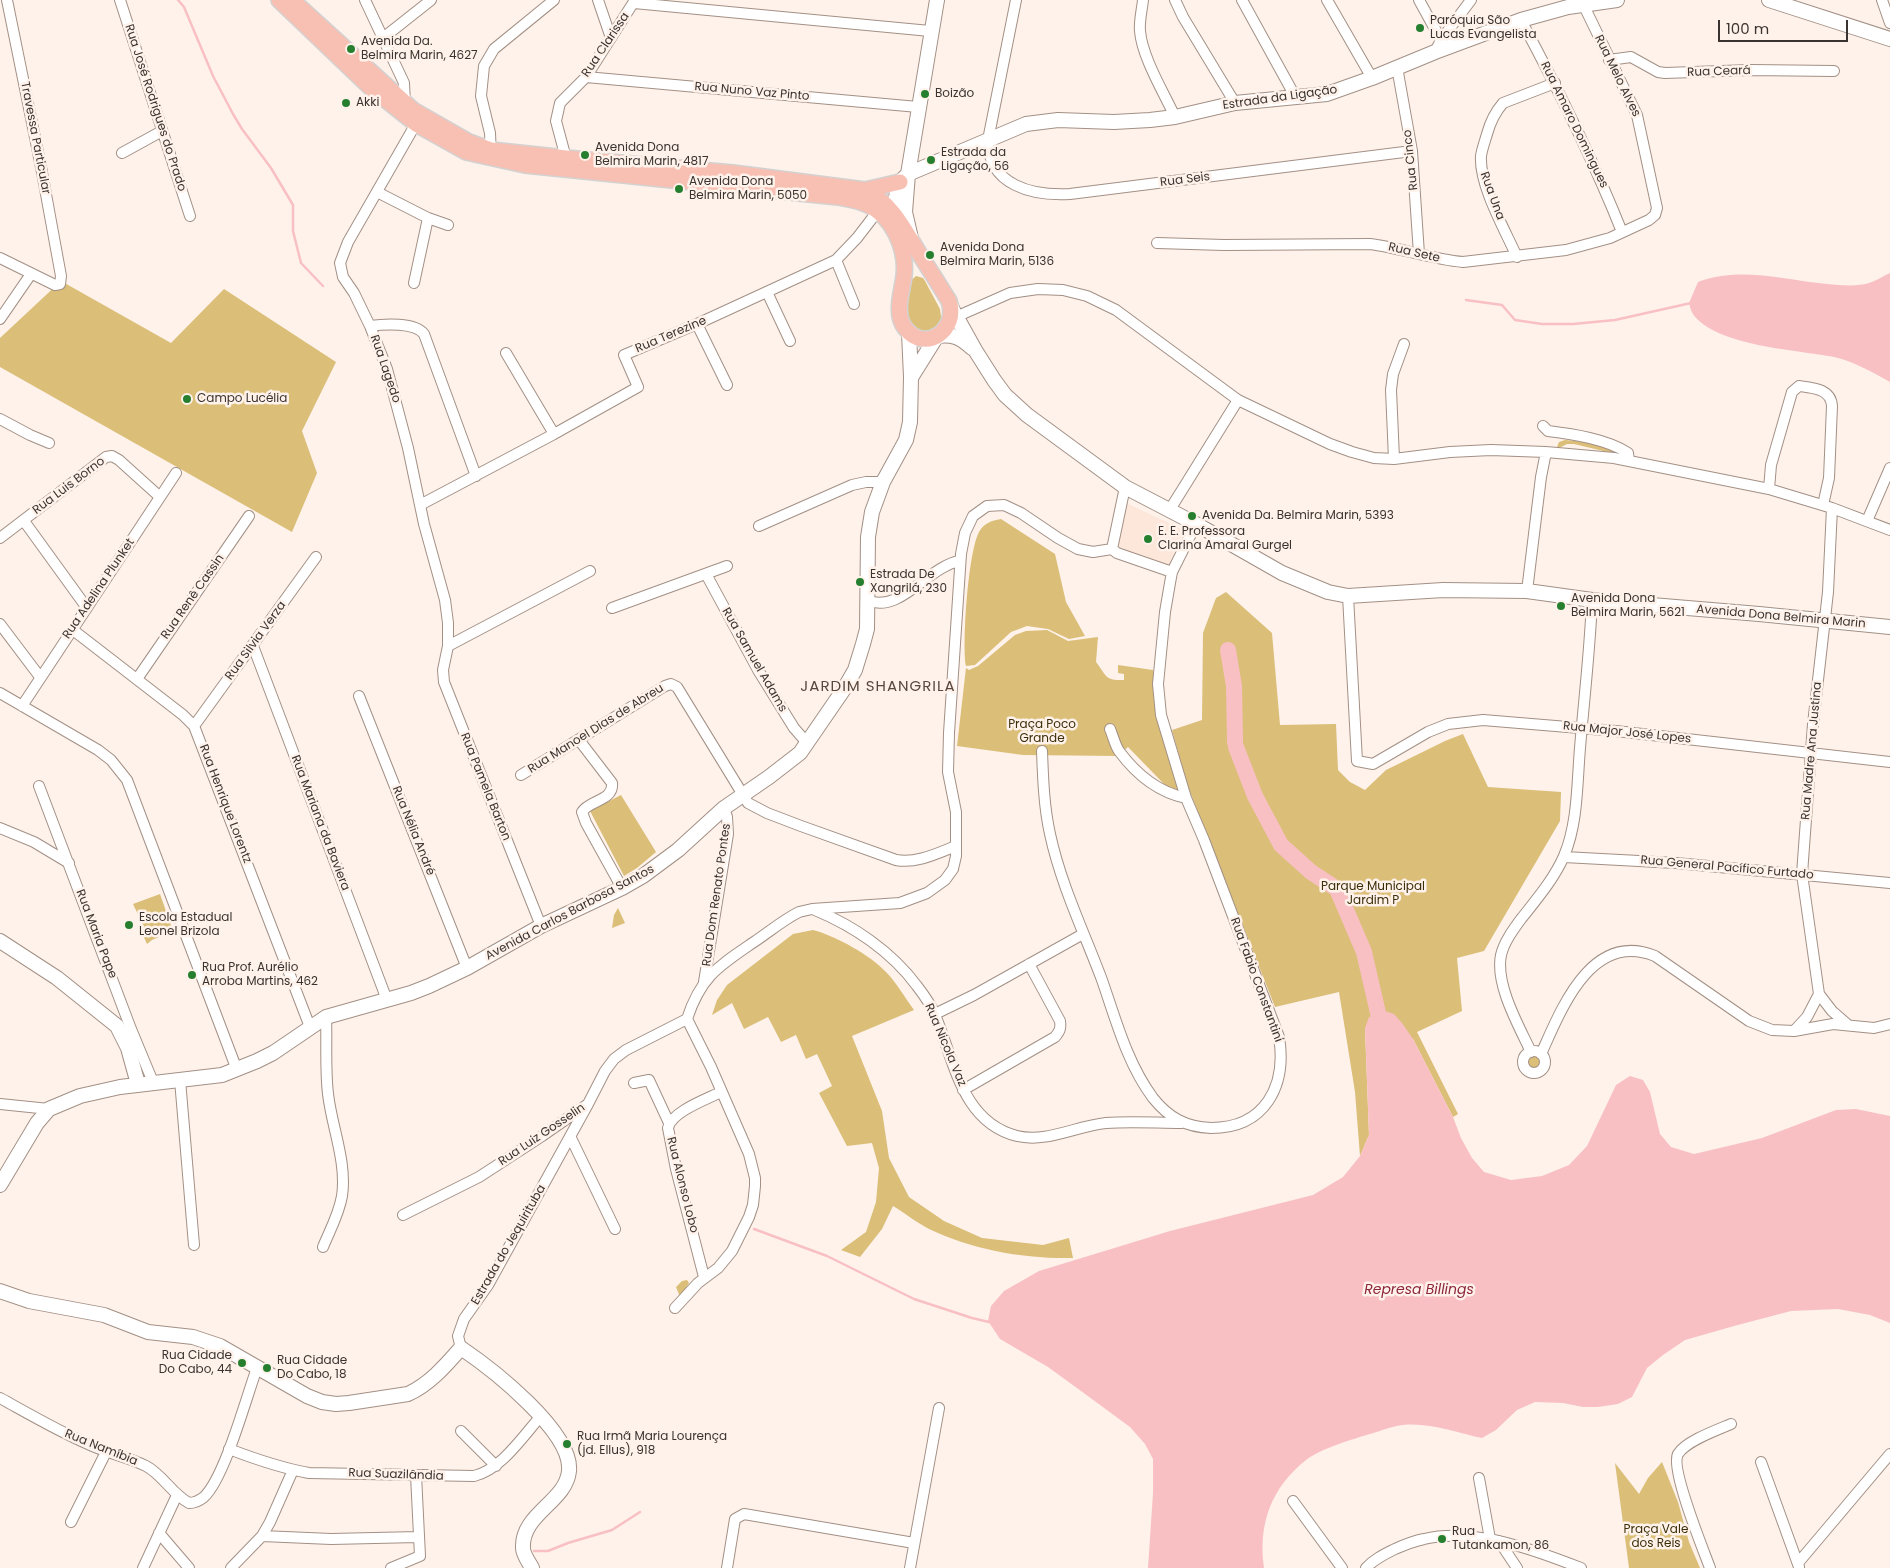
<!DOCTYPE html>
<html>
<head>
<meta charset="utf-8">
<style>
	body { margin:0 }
	#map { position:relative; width:1890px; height:1568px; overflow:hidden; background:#fef2eb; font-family:Poppins,sans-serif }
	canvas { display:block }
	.scale { position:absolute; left:1718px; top:20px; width:130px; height:22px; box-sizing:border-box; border:2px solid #3b332f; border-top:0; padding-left:6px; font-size:15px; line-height:18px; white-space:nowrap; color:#3b332f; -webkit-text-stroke:4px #fef2eb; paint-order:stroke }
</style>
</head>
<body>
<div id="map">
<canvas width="1890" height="1568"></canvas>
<div class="scale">100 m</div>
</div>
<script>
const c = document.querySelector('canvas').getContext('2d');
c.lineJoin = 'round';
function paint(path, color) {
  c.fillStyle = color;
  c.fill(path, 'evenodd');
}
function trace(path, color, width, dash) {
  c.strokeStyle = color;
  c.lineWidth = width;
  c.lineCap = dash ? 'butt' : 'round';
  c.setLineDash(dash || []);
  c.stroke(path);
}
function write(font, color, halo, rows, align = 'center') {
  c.font = font + ' Poppins,sans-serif';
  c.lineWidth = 5;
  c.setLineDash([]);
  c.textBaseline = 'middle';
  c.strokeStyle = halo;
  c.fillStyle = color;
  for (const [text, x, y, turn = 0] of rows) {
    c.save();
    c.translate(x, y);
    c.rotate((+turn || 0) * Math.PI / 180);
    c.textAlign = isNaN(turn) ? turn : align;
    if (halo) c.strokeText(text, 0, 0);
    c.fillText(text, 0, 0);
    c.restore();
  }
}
paint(new Path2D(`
	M1124 502 1184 530 1168 567 1112 547Z`), '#fde6da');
paint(new Path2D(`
	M916 276 923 278 925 281 940 309 942 324 929 337 902 320 909 282Z
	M61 281 171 343 224 289 336 362 302 431 317 473 292 532 0 367V338Z
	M1565 440 1587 442 1620 453 1616 454 1574 444H1567L1559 448 1557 447 1559 442Z
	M1001 519 1055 554 1066 602 1085 636 1069 639 1048 629 1027 626 1011 632 975 665 966 666C962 643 968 553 979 532 984 523 991 521 1001 519Z
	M1226 592 1272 633 1280 725 1336 724 1338 770 1350 782 1365 790 1386 770 1445 741 1463 734 1488 787 1561 792 1560 821 1484 951 1457 958 1462 1011 1417 1032 1458 1114 1453 1117 1413 1039 1365 1028 1369 1135 1360 1156 1355 1092 1339 992 1275 1007 1187 784 1172 730 1202 720 1203 633 1216 598Z
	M1047 630 1068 641 1098 637 1096 662C1107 676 1105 681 1124 680V674L1118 673V665L1153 670V689L1180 790 1176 792 1163 783 1128 747 1118 756 1023 755 957 746 966 668 969 670 978 666 1015 635 1026 631Z
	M621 795 656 852 637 868 624 876 590 811Z
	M160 894 173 931 152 940 147 944 142 933 145 929 133 904Z
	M618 908 625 923 612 928 614 915Z
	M813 930C836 936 870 955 886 972 897 983 905 998 914 1010L852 1036 882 1111 889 1158 909 1197 944 1221 982 1238 1043 1245 1069 1238 1073 1258C1024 1259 973 1250 929 1229 917 1223 905 1213 893 1206L882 1229 860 1257 841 1250 866 1232 876 1202 879 1168 872 1143 847 1146 819 1093 832 1086 817 1054 806 1059 796 1035 781 1042 768 1017 744 1029 732 1003 712 1015 717 1000 727 985 793 934Z
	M1527 1062a7 7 0 1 1 14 0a7 7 0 1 1-14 0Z
	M687 1280 689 1283 680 1297 676 1287 682 1281Z
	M1662 1462 1678 1502 1689 1542 1700 1568H1629L1615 1463 1639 1494 1648 1478Z`), '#dbbe77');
paint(new Path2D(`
	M1890 273V382C1872 372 1855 362 1834 357 1798 350 1715 346 1693 314 1691 311 1690 307 1689 303L1698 282C1739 266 1784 280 1827 284 1840 285 1856 287 1869 283 1876 281 1883 276 1890 273Z
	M1385 1011 1394 1014 1402 1023 1413 1039 1453 1117 1461 1138 1472 1158 1484 1172 1511 1180 1542 1176 1569 1165 1587 1146 1616 1085 1630 1076 1643 1080 1650 1092 1660 1134 1671 1147 1694 1154 1762 1138 1836 1110 1856 1109 1890 1116V1323L1870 1315 1838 1309 1791 1311 1734 1326 1685 1340 1663 1355 1647 1368 1632 1397 1618 1404 1598 1407H1583L1563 1403 1535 1402 1517 1410 1496 1430 1482 1438C1458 1433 1428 1422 1403 1425 1392 1426 1381 1431 1370 1434 1353 1439 1320 1449 1306 1460 1271 1488 1258 1524 1264 1568H1148L1153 1493V1459L1145 1444 1130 1427 1081 1391 1048 1367 1000 1339 988 1321 991 1306 1004 1291 1039 1271 1170 1231 1313 1195 1343 1177 1360 1156 1369 1135 1365 1028 1369 1017Z`), '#f9c0c4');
trace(new Path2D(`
	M178 0 184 7 213 76 233 114 242 129 271 168 293 205V231L301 263 323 286
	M1466 300 1502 305 1515 320 1542 324H1573L1615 320 1691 303
	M754 1229 827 1256 914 1299 972 1318 989 1322
	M534 1551H548L568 1543 612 1530 640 1512`), '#f9c0c4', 2.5);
trace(new Path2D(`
	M1228 650 1234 686 1235 742
	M1236 747 1255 796 1281 845 1311 872 1337 889 1364 952 1378 1013`), '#f9c0c4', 16);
const street = new Path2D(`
	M120 0 190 216
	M365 0 404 83 405 103
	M598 0 611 38
	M1016 0 988 140C988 186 1033 196 1070 194L1412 151
	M1143 0C1142 10 1139 21 1140 31 1142 57 1164 93 1175 117
	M1175 0 1183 17 1235 103
	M1242 0 1296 98
	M1327 0 1372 78
	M1419 0 1441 40 1435 52
	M1882 0 1890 23
	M634 3 930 31
	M1521 20C1558 89 1593 159 1622 232
	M383 38 431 0
	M1441 40 1471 0
	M1609 60 1631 57 1658 72 1665 73 1750 70 1834 71
	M1397 67 1412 151 1419 254
	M586 77 918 107
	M418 120 348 242 340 263 343 277 354 293 370 326 387 369 408 448 424 524 445 600 448 623V646L443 670 444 682 541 926
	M122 153 162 131
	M491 156 490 133 481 96 484 66 494 49 554 0
	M567 162 556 121 560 103 586 77 635 0
	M377 192 428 218 448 225
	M1157 243 1224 245 1370 244C1401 248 1431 259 1463 262L1566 250 1610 238 1649 220 1655 215 1657 208 1637 115 1583 4
	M1517 257C1505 230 1479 185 1481 156 1482 149 1485 141 1487 134 1490 123 1496 111 1503 103L1555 83
	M0 258 55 285 60 284 61 276 41 167 7 0
	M836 260 854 304
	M414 283 428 218
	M767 292 790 341
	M958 316 1010 293 1038 289 1063 290 1087 296 1116 310 1238 400 1330 444 1352 452 1374 458 1394 459 1450 452 1491 450 1546 452 1614 458 1769 489 1832 508 1890 530
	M0 319 31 274
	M697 324 727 385
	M370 326C384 324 415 322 424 334L476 476
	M506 353 554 434
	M0 419 30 435 49 443
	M1543 426 1548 431C1572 434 1607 439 1628 453L1629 461
	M1394 459 1391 390 1393 374 1404 344
	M1125 487 1112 549 1117 553 1172 572
	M1769 489 1771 465 1792 392 1799 386C1814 388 1831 389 1832 406L1829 478 1823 505
	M420 505 554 434 638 387 624 355 697 324 836 260 857 238 877 212
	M1832 508 1828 592 1813 724 1802 874 1819 994 1832 1011 1847 1024
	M1169 511 1238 400
	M24 521 87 608
	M1867 521 1890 468
	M759 526 852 485 866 482H883
	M0 538 106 457 112 456 119 460 160 497
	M706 574 758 670 794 728 808 744
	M1527 591 1541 477 1546 452
	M1348 596 1357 761 1373 764 1428 732 1448 724 1483 720 1616 731 1890 762
	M867 600C900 615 928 566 960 561
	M612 608 727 566
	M0 624 40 677
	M73 630 183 715 194 726 310 1027
	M253 646 387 1000
	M448 646 590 571
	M137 679 249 516
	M0 693 98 750 111 760 127 780 237 1070
	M359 696 467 968
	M22 706 176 473
	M194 726 316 557
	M1110 729C1113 736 1115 745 1119 751 1136 774 1157 792 1186 798
	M579 740 612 783C614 801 589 800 582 812L586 823 622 888
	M1042 751C1043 779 1044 807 1050 834 1061 885 1084 932 1102 980 1116 1020 1127 1063 1153 1098 1169 1118 1186 1127 1211 1128 1265 1128 1287 1086 1279 1037L1204 840 1186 798 1161 715 1158 684 1165 612 1170 583 1172 572 1196 524
	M521 775 665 686 671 684 677 687 748 803 767 813 801 826 896 860C916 864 938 853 956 846
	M39 786 131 1029 153 1082
	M0 828 34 842 69 863
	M1564 857 1676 863 1890 883
	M815 910C854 926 892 952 917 986 924 995 931 1005 935 1015 954 1059 961 1122 1017 1136 1047 1143 1076 1126 1106 1123 1131 1121 1157 1123 1182 1123
	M704 982 728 834 727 817 724 808
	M935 1014 974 995 1083 934
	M1794 1031 1807 1017 1819 994
	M1523 1062a11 11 0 1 1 22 0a11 11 0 1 1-22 0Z
	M1531 1052C1519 1026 1495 985 1501 955 1504 942 1513 930 1521 919 1536 900 1554 879 1564 856 1578 823 1577 783 1580 748 1584 699 1590 650 1592 600
	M1541 1054C1561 1010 1591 930 1655 956L1749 1021 1772 1030 1794 1031 1833 1024 1874 1028 1890 1024
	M180 1080 194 1245
	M634 1083 649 1080 669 1123
	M963 1090 1055 1037C1060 1031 1061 1028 1060 1021L1029 964
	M0 1104 49 1109
	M571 1138 615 1229
	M403 1215 479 1177 542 1136 588 1104 605 1071 614 1059 626 1050 687 1019
	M323 1247C330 1230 339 1214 342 1196 347 1162 332 1128 328 1094 325 1069 327 1042 326 1017
	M704 1277 676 1169 668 1128C671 1112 707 1099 721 1092
	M675 1308 698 1283 718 1268 732 1251 749 1217 753 1205 755 1186V1178L749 1154 711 1067 687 1019C701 976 719 966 754 942 769 932 783 920 799 912L812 909 900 903 927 893 945 880 953 869 956 856V812L948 772 949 733 961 554 965 533 973 516 987 506 1004 505 1021 513 1058 538 1078 549 1093 552 1112 549
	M461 1348 458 1336 464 1319 488 1285 588 1104
	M0 1398C29 1414 58 1431 88 1444 107 1453 128 1457 146 1466 163 1475 172 1494 189 1503 195 1503 199 1501 204 1497 225 1477 246 1398 257 1368
	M461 1431 496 1466
	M229 1449C255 1459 281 1468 309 1473L474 1476C501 1470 523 1436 541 1416
	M1761 1462 1799 1567
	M1479 1478 1490 1539
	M1293 1501 1342 1568
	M71 1522 106 1452
	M159 1533 189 1568
	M262 1536 331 1539 418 1537
	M1499 1541 1517 1568
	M1798 1563 1890 1454
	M143 1568 177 1495
	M231 1568 262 1536 270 1522 293 1470
	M391 1568 420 1556 416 1475
	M727 1568 735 1519 744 1514 914 1543
	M910 1568 939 1408
	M1366 1568C1374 1559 1385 1554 1395 1549 1404 1545 1414 1541 1424 1539 1474 1527 1535 1550 1581 1568
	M1710 1568C1703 1549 1670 1468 1678 1454 1686 1441 1717 1430 1731 1424`);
const secondary = new Path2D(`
	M1769 0 1890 39
	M885 218 892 212 900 182 908 174 1026 124 1058 120 1114 122 1150 120 1175 117 1235 103 1327 94 1372 78 1435 52 1521 20 1568 7 1617 0
	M911 238 905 212 908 174 937 0
	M951 307 975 350 994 380 1005 395 1027 415 1125 487 1196 524 1282 573 1328 592 1348 596 1443 590 1527 591 1592 600 1759 614 1890 627
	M912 376 937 336C953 334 960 337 972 348
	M0 941 57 978 117 1026 128 1048 138 1084
	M0 1185 37 1123 49 1109 80 1096 120 1087 222 1075 257 1061 273 1053 326 1017 411 993 429 986 467 968 541 926 622 888 643 876 678 850 724 808 769 777 800 753 844 689 855 670 863 644 867 629 868 537 872 512 883 482 906 440 910 422 911 377 909 333
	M0 1291 29 1301 104 1315 148 1332 193 1337 220 1346 307 1396 322 1402 336 1404 349 1403 408 1394C430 1384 446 1365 461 1348 492 1369 573 1432 569 1471 566 1502 521 1514 523 1548 523 1555 529 1562 532 1568`);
const primary = new Path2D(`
	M279 0 372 89 416 124 466 152 525 165 838 197C848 199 858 200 868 205 893 217 907 249 904 276 902 292 894 314 905 328 925 354 959 330 949 301 940 286 931 272 922 258 906 233 893 203 865 190L733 173 566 158 491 150 469 142 413 110 292 0
	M865 190 900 182`);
trace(street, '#a39085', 12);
trace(secondary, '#a39085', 16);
trace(primary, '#d4d2d1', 18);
trace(street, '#fff', 10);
trace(secondary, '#fff', 14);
trace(primary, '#f8bfb3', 15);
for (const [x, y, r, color] of [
	[1420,28,5,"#267f2e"],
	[351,49,5,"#267f2e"],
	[925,94,5,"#267f2e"],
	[346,103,5,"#267f2e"],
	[585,155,5,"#267f2e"],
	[931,160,5,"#267f2e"],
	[679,189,5,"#267f2e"],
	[930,255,5,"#267f2e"],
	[187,399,5,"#267f2e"],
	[1192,516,5,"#267f2e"],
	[1148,539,5,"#267f2e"],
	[860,582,5,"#267f2e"],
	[1561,606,5,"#267f2e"],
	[129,925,5,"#267f2e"],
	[192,975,5,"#267f2e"],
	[242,1363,5,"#267f2e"],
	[267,1368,5,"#267f2e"],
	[567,1444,5,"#267f2e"],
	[1442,1539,5,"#267f2e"]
]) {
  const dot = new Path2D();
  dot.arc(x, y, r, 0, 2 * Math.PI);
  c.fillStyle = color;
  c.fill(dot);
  trace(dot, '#fef2eb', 2);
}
write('12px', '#3b332f', '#fef2eb', [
	["Paróquia São",1430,21],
	["Lucas Evangelista",1430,35],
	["Avenida Da.",361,42],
	["Belmira Marin, 4627",361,56],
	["Boizão",935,94],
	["Akki",356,103],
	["Avenida Dona",595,148],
	["Belmira Marin, 4817",595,162],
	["Estrada da",941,153],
	["Ligação, 56",941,167],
	["Avenida Dona",689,182],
	["Belmira Marin, 5050",689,196],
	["Avenida Dona",940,248],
	["Belmira Marin, 5136",940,262],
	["Campo Lucélia",197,399],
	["Avenida Da. Belmira Marin, 5393",1202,516],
	["E. E. Professora",1158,532],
	["Clarina Amaral Gurgel",1158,546],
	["Estrada De",870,575],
	["Xangrilá, 230",870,589],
	["Avenida Dona",1571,599],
	["Belmira Marin, 5621",1571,613],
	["Escola Estadual",139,918],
	["Leonel Brizola",139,932],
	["Rua Prof. Aurélio",202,968],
	["Arroba Martins, 462",202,982],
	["Rua Cidade",232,1356,"right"],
	["Do Cabo, 44",232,1370,"right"],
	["Rua Cidade",277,1361],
	["Do Cabo, 18",277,1375],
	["Rua Irmã Maria Lourença",577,1437],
	["(jd. Ellus), 918",577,1451],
	["Rua",1452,1532],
	["Tutankamon, 86",1452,1546]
], 'left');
write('12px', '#3b332f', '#fef2eb', [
	["Rua Clarissa",606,45,-56],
	["Rua Ceará",1719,72,-2],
	["Rua Melo Alves",1617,76,64],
	["Rua Nuno Vaz Pinto",752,92,5],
	["Estrada da Ligação",1280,98,-8],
	["Rua José Rodrigues do Prado",155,108,72],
	["Rua Amaro Domingues",1574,125,64],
	["Travessa Particular",35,138,79],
	["Rua Cinco",1411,160,-96],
	["Rua Seis",1185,180,-7],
	["Rua Una",1492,196,70],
	["Rua Sete",1414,253,13],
	["Rua Terezine",671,335,-23],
	["Rua Lagedo",385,369,71],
	["Rua Luis Borno",69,486,-37],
	["Rua Adelina Plunket",99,589,-56],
	["Rua Renê Cassin",193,597,-55],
	["Avenida Dona Belmira Marin",1781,617,5],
	["Rua Silvia Verza",256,641,-54],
	["Rua Samuel Adams",754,660,60],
	["Rua Manoel Dias de Abreu",596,729,-32],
	["Rua Major José Lopes",1627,733,6],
	["Rua Madre Ana Justina",1812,751,-85],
	["Rua Pamela Barton",485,787,68],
	["Rua Henrique Lorentz",225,804,69],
	["Rua Mariana da Baviera",320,823,69],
	["Rua Nélia André",413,831,68],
	["Rua General Pacífico Furtado",1727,868,5],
	["Rua Dom Renato Pontes",717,895,-82],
	["Avenida Carlos Barbosa Santos",570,913,-28],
	["Rua Maria Pape",96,934,69],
	["Rua Fabio Constantini",1256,980,70],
	["Rua Nicola Vaz",945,1045,67],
	["Rua Luiz Gosselin",542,1135,-34],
	["Rua Alonso Lobo",682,1185,76],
	["Estrada do Jequirituba",509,1245,-60],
	["Rua Namíbia",101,1448,22],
	["Rua Suazilândia",396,1475,2]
]);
write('12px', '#3b2e09', '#fef2eb', [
	["Praça Poco",1042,725],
	["Grande",1042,739],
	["Parque Municipal",1373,887],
	["Jardim P",1373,901],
	["Praça Vale",1656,1530],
	["dos Reis",1656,1544]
]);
write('italic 14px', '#8e263a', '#fef2eb', [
	["Represa Billings",1419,1290]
]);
c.letterSpacing = '1px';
write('15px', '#58483e', '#fef2eb', [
	["JARDIM SHANGRILA",878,687]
]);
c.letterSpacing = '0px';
</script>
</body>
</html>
